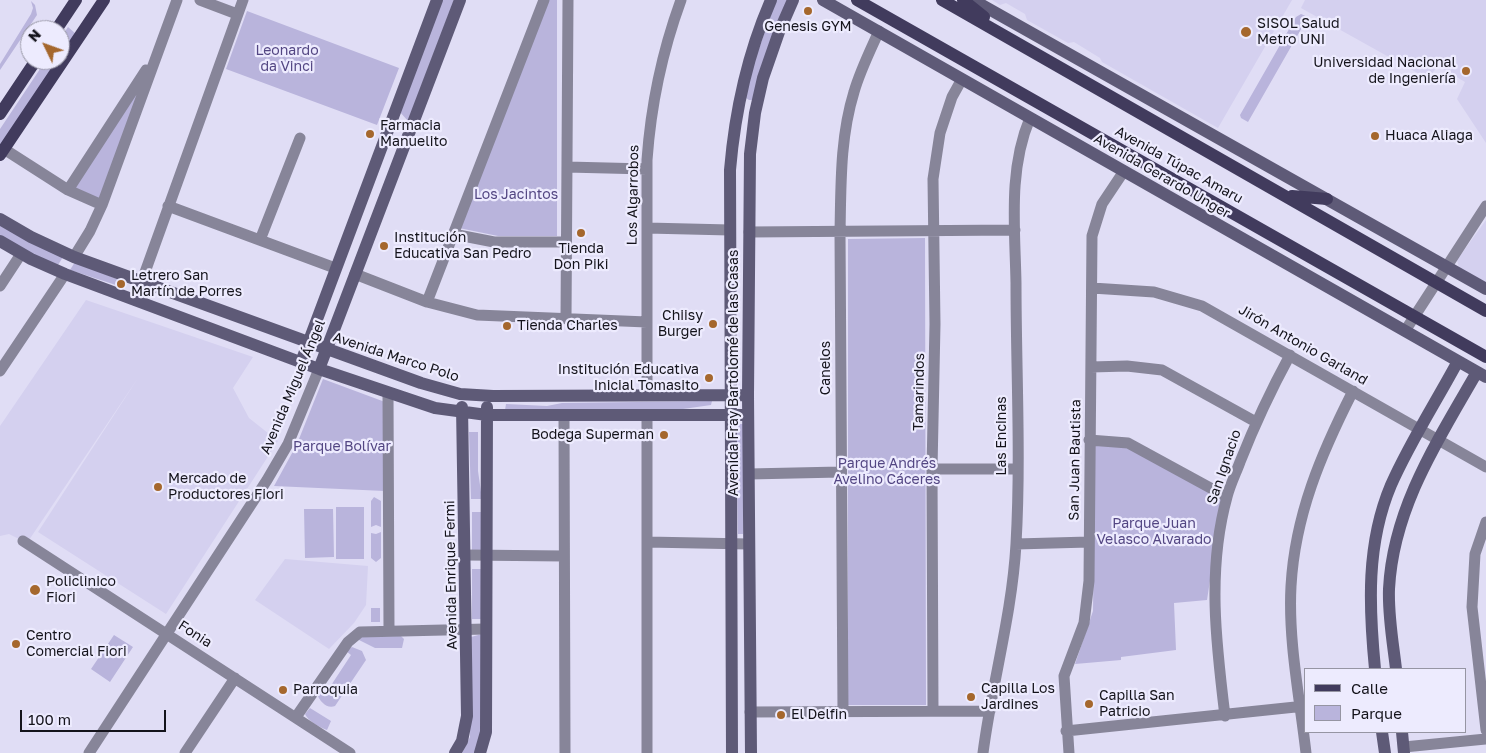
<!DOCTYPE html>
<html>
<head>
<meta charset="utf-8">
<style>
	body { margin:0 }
	#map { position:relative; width:1486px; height:753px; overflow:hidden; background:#e0ddf5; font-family:"Golos Text",sans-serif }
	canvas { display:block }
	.legend { position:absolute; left:1304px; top:668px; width:162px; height:65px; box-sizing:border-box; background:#edebfe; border:1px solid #9695a3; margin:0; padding:6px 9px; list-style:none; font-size:15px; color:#14131b }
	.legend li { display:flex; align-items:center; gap:10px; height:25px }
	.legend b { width:25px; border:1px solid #9695a3 }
	.north { position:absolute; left:20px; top:20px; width:50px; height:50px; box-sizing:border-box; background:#edebfe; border:1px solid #9695a3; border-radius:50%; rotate:312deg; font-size:14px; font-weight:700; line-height:20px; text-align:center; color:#14131b }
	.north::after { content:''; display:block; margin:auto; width:18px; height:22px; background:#a5672d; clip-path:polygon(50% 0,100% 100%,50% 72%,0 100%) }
	.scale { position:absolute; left:20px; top:710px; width:146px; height:22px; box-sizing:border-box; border:2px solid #14131b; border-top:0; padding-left:6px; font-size:15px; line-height:18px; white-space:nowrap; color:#14131b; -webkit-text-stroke:4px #edebfe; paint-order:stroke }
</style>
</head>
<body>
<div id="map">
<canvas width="1486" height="753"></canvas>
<ul class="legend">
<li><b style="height:6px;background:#413b5d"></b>Calle</li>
<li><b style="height:14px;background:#b9b4dc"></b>Parque</li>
</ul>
<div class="north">N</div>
<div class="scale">100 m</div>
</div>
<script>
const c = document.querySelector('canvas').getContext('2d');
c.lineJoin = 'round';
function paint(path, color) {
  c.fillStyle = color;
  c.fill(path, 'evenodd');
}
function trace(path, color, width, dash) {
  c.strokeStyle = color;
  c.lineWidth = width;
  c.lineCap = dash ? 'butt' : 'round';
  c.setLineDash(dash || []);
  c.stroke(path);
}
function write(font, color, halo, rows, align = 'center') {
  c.font = font + ' "Golos Text",sans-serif';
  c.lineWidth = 4.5;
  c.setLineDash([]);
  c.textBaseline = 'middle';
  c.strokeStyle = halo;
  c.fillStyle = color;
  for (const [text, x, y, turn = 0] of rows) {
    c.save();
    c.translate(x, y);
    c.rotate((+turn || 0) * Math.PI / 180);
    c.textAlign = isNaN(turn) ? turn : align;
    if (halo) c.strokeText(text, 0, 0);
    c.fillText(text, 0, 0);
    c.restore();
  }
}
paint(new Path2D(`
	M992 0H1292L1218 128 1102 62 1100 58 1074 42 1068 43 1027 20 1025 14 1006 3 1000 5Z
	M1305 0H1486V143L1457 99 1465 82 1438 66 1429 77 1423 76 1301 8Z
	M1486 220V282L1459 268 1457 260Z
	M86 300 253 357 233 388 249 418 278 441 166 614 38 532 138 378 27 543 9 534 0 536V426Z
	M285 559 368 566 366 605 354 623 329 649 255 600Z`), '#d4d0ef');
paint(new Path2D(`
	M442 0H454L408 121 399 111Z
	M549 0H557V236H498L459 228Z
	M776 0H788L753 100H749L746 98 748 80Z
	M31 1 35 5 37 15 0 70V64L31 14 33 8Z
	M247 11 399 68 377 125 226 69Z
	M1301 14 1308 17 1248 122 1241 118 1240 115 1296 17Z
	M68 27 76 34 60 58V39Z
	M46 60H58L0 147V129Z
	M145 75 99 199 74 189Z
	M0 224 63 257 58 265 34 255 0 235Z
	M925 238 926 705H848V239Z
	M75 262 127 283 125 288 70 270Z
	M323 379 385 402V491L274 486 297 444Z
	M712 401 711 405 655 413 505 410 506 404 547 406 562 403Z
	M736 424H743V534H738Z
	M469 432H478V471L482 499H471Z
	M1095 445 1129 447 1220 496 1222 501 1207 600 1174 603 1176 650 1121 657V660L1075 664 1093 611Z
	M374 497 381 501V527L376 525 371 527V501Z
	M336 507H364V559H336Z
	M304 509H333L334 557 305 558Z
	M472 512H482V551H472Z
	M381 532V558L376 562 371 558V533L376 534Z
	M472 569H482V619H472Z
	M371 608H380V622H371Z
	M482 634 481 739 476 753H462L470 737 471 637Z
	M114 635 133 647 110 682 91 669Z
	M401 636 404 639 402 648H375L359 640V637Z
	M352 647 362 651 366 660 335 706C327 709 320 702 317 694L320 689 326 693 351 655 346 651Z
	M310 708 331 721 327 730C319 727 308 721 305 714Z`), '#b9b4dc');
trace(new Path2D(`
	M200 0 237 14
	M4 149 68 190 102 205
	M567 167 647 169
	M68 190 146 70
	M168 206 335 268
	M647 228 730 230
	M749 232 1015 230
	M453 234 494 242H566
	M260 240 300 138
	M74 257 90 231 102 205 177 0
	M355 274 427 302 477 315 647 322
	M0 286 21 254
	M1092 288 1154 292 1202 306 1486 467
	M135 300 243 0
	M427 302 544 0
	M566 319 568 0
	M1405 331 1486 206
	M1091 367 1127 366 1162 370 1256 422
	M0 371 65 274
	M388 394 389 630
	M647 395V160C651 104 662 52 681 0
	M564 416 565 753
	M647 417V753
	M1089 440 1128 443 1227 497
	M932 469H1017
	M749 474 840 472
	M1486 522 1475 554 1472 607 1486 730
	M23 541 350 753
	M647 542 749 544
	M1016 544 1089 542
	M466 555 564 556
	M843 711 840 233C841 185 840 137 854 92 860 71 870 51 879 31
	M933 711 932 469 935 324 933 179 940 133 952 97 962 79
	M750 712 990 711
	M1225 716C1216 643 1207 569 1227 497 1230 485 1236 473 1240 462 1255 424 1271 390 1290 355
	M296 717 348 642 360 632 486 629
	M1066 731 1305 706
	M1404 747 1486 739
	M89 753 267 480 288 444 319 369
	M185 753 235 678
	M983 753C992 683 1012 615 1016 544 1021 457 1016 369 1016 283 1015 228 1008 170 1030 118
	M1069 753 1064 676 1084 623 1089 581 1092 236 1102 204 1124 171
	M1306 753C1300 699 1288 641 1291 586 1295 515 1321 454 1353 391`), '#878599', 11);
trace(new Path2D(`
	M823 0 1486 377
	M973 0 1486 289
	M0 219 31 237 74 257 421 383 460 394 493 396 748 395
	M0 241 31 259 65 274 319 369 435 408 487 415H748
	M301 362 437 0
	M319 369 460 0
	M1375 669C1369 607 1366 544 1391 485 1410 442 1436 402 1458 361
	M1396 669C1393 643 1388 616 1389 589 1393 508 1438 440 1477 372
	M1382 732 1385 753
	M1402 732 1404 753
	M455 753 462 741 467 716 462 407
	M480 753 486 732 487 407
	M732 753 730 170C735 111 747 55 771 0
	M751 753 748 395 750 154 755 113 763 78 779 32 793 0`), '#5e5a77', 12);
trace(new Path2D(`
	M857 0 1486 357
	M942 0 1486 311
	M963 0 984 17
	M56 30 76 0
	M0 114 36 60
	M0 155 104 0
	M1292 196 1327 199`), '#413b5d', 12);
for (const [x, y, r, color] of [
	[808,11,5,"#a5672d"],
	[1246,32,6,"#a5672d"],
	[1466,71,5,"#a5672d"],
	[370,134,5,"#a5672d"],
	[1375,136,5,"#a5672d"],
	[581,233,5,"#a5672d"],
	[384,246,5,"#a5672d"],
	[121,284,5,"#a5672d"],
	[713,324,5,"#a5672d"],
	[507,326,5,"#a5672d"],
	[709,378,5,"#a5672d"],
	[664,435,5,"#a5672d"],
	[158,487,5,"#a5672d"],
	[35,590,6,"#a5672d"],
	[16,644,5,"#a5672d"],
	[283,690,5,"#a5672d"],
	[971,697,5,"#a5672d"],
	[1089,704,5,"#a5672d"],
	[781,715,5,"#a5672d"]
]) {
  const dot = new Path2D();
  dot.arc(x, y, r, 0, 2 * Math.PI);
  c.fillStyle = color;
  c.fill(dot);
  trace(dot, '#edebfe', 2);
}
write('14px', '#14131b', '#edebfe', [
	["SISOL Salud",1257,24],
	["Metro UNI",1257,40],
	["Genesis GYM",808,27,"center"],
	["Universidad Nacional",1456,63,"right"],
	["de Ingeniería",1456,79,"right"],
	["Farmacia",380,126],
	["Manuelito",380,142],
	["Huaca Aliaga",1385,136],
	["Institución",394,238],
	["Educativa San Pedro",394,254],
	["Tienda",581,249,"center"],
	["Don Piki",581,265,"center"],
	["Letrero San",131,276],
	["Martín de Porres",131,292],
	["Chiisy",703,316,"right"],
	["Burger",703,332,"right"],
	["Tienda Charles",517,326],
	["Institución Educativa",699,370,"right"],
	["Inicial Tomasito",699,386,"right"],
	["Bodega Superman",654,435,"right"],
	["Mercado de",168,479],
	["Productores Fiori",168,495],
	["Policlinico",46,582],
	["Fiori",46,598],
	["Centro",26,636],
	["Comercial Fiori",26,652],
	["Capilla Los",981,689],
	["Jardines",981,705],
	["Parroquia",293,690],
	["Capilla San",1099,696],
	["Patricio",1099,712],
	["El Delfin",791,715]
], 'left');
write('14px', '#534683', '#edebfe', [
	["Leonardo",287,51],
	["da Vinci",287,67],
	["Los Jacintos",516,195],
	["Parque Bolívar",342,447],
	["Parque Andrés",887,464],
	["Avelino Cáceres",887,480],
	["Parque Juan",1154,524],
	["Velasco Alvarado",1154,540]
]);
write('14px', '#14131b', '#edebfe', [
	["Avenida Túpac Amaru",1179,165,29],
	["Avenida Gerardo Unger",1162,176,30],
	["Los Algarrobos",633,195,-89],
	["Jirón Antonio Garland",1303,345,30],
	["Avenida Marco Polo",396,357,18],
	["Canelos",826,368,-90],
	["Avenida Fray Bartolomé de las Casas",734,373,-90],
	["Avenida Miguel Ángel",293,387,-67],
	["Tamarindos",919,392,-89],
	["Las Encinas",1002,436,-90],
	["San Juan Bautista",1075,460,-89],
	["San Ignacio",1224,467,-71],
	["Avenida Enrique Fermi",451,575,-91],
	["Fonia",195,634,33]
]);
</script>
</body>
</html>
